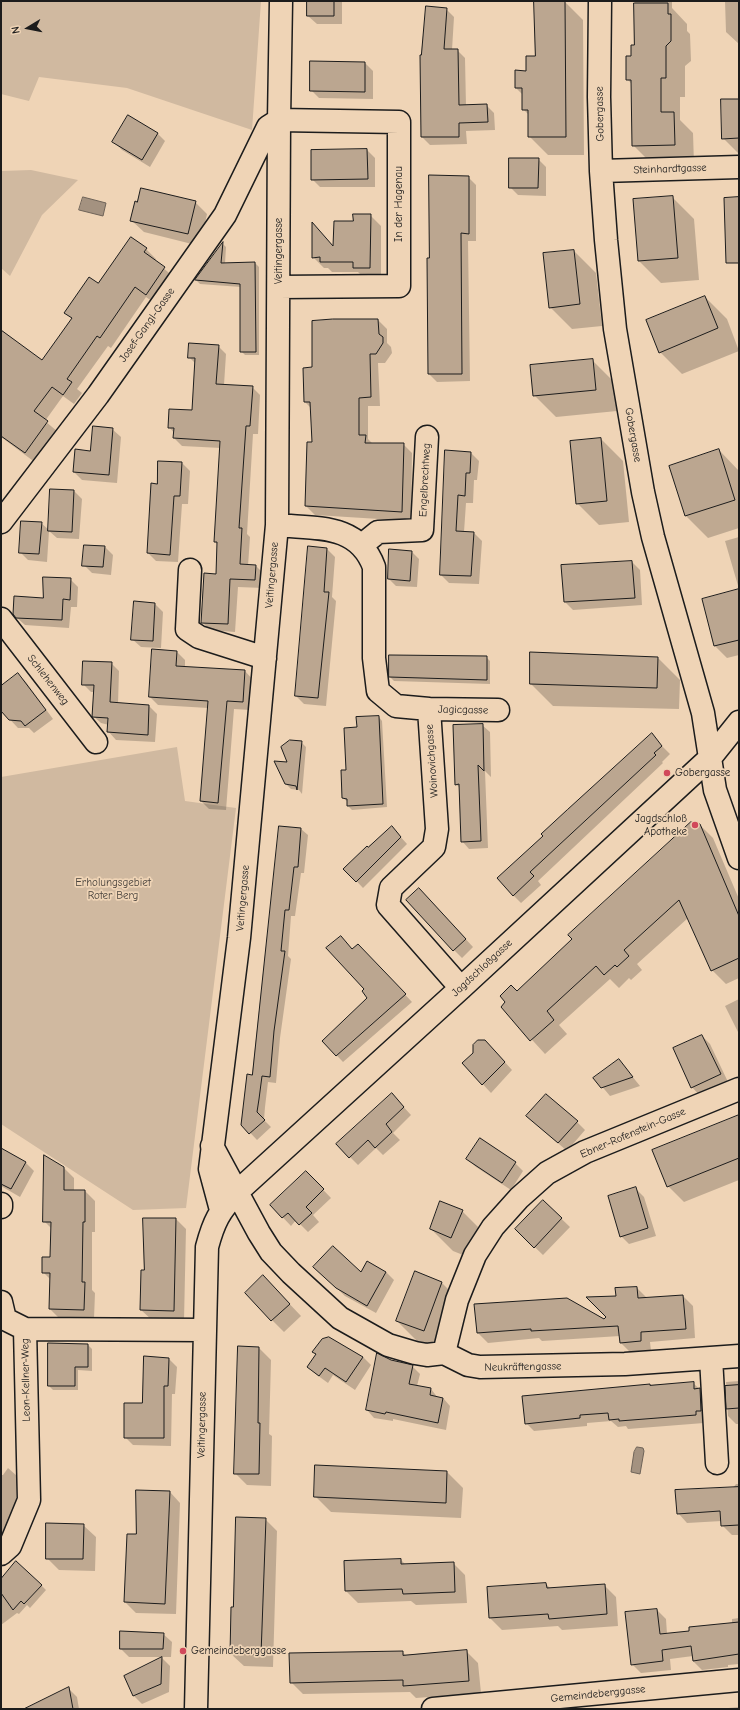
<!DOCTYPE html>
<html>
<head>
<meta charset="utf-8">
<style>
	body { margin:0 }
	#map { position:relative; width:740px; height:1710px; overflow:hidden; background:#efd4b6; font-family:"Comic Neue",sans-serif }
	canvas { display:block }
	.frame { position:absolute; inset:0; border:2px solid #1c1c1c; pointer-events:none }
	.north { position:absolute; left:8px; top:8px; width:40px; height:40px; -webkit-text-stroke:3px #efd4b6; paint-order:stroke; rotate:260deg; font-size:11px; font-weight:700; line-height:16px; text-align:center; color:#1c1c1c }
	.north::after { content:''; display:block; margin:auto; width:14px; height:18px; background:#1c1c1c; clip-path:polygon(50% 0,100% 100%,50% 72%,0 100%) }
</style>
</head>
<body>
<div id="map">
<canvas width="740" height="1710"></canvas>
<div class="frame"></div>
<div class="north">N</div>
</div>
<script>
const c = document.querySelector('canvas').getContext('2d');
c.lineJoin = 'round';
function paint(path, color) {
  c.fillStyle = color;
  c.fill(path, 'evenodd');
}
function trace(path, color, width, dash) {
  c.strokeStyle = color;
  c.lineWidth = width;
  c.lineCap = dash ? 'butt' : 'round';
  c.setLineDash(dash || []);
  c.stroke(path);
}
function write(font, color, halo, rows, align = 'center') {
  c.font = font + ' "Comic Neue",sans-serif';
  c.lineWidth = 3.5;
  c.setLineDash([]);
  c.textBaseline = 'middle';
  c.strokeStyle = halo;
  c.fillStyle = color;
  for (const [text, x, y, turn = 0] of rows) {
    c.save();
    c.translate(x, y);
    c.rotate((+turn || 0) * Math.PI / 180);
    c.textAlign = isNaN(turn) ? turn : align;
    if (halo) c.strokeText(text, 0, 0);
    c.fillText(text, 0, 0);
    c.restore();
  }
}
paint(new Path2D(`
	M1 1H261L252 130 127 88 39 77 29 101 1 94Z
	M31 170 78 180 42 215 10 276 1 268V171Z
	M177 747 185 801 236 808 186 1208 133 1210 1 1124V777Z`), '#d0b9a0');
const water = new Path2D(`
	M83 197 106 203 103 216 79 210Z
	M637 1447 643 1448 644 1451 640 1474 631 1472 634 1452Z`);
paint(water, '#a49280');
trace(water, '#6e6358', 1);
paint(new Path2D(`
	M308 1H342V24H317L308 16Z
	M564 1 583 20 584 155H548L529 136V115L523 109V95L516 88 536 57Z
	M635 1H672V8L687 24V31L690 34 691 61 685 66V97H680V120L693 133 694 164 653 165 633 145 632 84 627 79 635 46Z
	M725 1H739V44L726 32Z
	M446 9 454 17 452 50H457L465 58 466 106 486 105 494 113 495 130 466 131 467 144 430 145 422 137Z
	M365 63 373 71V99L319 98 311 90Z
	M739 100V154L723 138Z
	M157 133 165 141 150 167 122 150 114 142Z
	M367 150 375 158V187H320L312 179Z
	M538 159 546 167V196L518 195 510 187Z
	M468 177 476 185V241H468L470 381 437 382 429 374Z
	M672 197 694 219 699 280 661 283 639 261Z
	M195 202 207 214 200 246 144 232 131 220Z
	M370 215 381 226V279H365L358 272H332L328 268H324L313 257 323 235 334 247 354 222Z
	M223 244 226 247 225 264 255 263 259 267V355H245L241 351V287L200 284 196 280Z
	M146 249 156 259 155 261 175 278 156 304 146 297 111 348 108 346 77 389 82 393 74 404 63 396 45 421 58 432 36 463 1 437V341L43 362 72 319 65 313 98 284Z
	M574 251 596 273 602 326 572 329 550 307Z
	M705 297 727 319 739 351 682 374 660 352Z
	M378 320 387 329V343L391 347 392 353 385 363H378L380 406H368V439L373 444H403L412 453 411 521 315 515 306 506 313 443 312 409 305 402 313 368Z
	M218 346 226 354 224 385 252 387 260 395 258 434H253L247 534 250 537 248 566H256L264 574 263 588 238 587 235 632 210 630 202 622 216 575 218 545 215 542 221 448 182 446 174 438 175 434 169 427 193 411 196 364 190 358Z
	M592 360 614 382 617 411 556 417 534 395Z
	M112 429 121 437 117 483 82 480 74 472Z
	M601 439 623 461 629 522 599 525 577 503Z
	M719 450 739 471V528L708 538 686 516Z
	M446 451 471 453 479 461 477 480H474L473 503H466L464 532 474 533 482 541 479 584 449 583 441 575Z
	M182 463 190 471 188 504H182L178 562 156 561 148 553 158 485Z
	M74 491 82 499 79 539 57 538 49 531 47 562 28 560 20 552 41 523 49 530Z
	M739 537V589L725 541Z
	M105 547 113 555 111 575 92 573 84 565Z
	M327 549 335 557 332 597 336 601 326 706 304 704 296 696Z
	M412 552 419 559 417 587 396 586 389 579Z
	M632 562 640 570 642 605 573 610 565 602Z
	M70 579 78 587 77 607H71L69 628 25 625 16 617Z
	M739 590V655L727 658 715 646 703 600Z
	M155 604 163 612 161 648 141 647 132 639Z
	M153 650 177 652 185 660V667L245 671 253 680 251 710 234 709 226 810 209 809 201 801 208 708 158 705 150 697Z
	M486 657 490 661V684L394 681 390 677Z
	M658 658 680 680 679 709 553 706 531 684Z
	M111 663 119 671 118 704 149 706 157 714 155 742 116 740 108 731 109 725 101 723 92 715 94 692H91L83 684Z
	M18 674 26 682 53 719 34 733 29 728H18L1 710V687Z
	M379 717 382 721 387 807 352 810 348 806V802L343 798 347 771 358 728Z
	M482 725 490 732 491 777 485 771 488 848 469 849 462 841 460 788 456 784Z
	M301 742 306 747 302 794 299 790 291 789 286 784 288 763Z
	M659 743 670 754 662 762 663 763 538 881 541 885 521 903 513 895 544 836Z
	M700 825 713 838 739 899V978L726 984 712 970 688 918 637 964 642 970 631 980 629 978 619 988 610 979 559 1025 567 1034 545 1054 502 1007Z
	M280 827 301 829 308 835 304 873H301L295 916H291L288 956 291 959 280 1038 276 1083 268 1082 265 1107 264 1120 271 1127 257 1140 242 1124 253 1076Z
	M398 834 407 844 363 888 345 869Z
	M427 897 473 947 462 958 454 950Z
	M358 945 412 1002 343 1062 323 1041 369 998 352 950Z
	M739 999V1034L725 1006Z
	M702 1036 710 1044 728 1082 700 1096 692 1087Z
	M493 1049 512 1070 491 1093 463 1063Z
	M619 1060 640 1086 610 1096 595 1078Z
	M399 1102 411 1115 393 1133 400 1140 383 1155 376 1148 358 1165 350 1157Z
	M739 1116V1180L684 1202 668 1186Z
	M577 1122 585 1130 567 1151 536 1124Z
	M480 1139 515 1163 523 1171 511 1190 476 1167 467 1159Z
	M1 1149 26 1163 34 1171 20 1197 1 1186Z
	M64 1168 74 1178V1191H85L95 1201V1232H92V1290L95 1293 94 1319H60L50 1309 51 1280 43 1272 51 1258 52 1229 44 1221Z
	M306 1172 331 1198 313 1215 319 1222 308 1232 296 1220 291 1226 271 1205Z
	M636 1189 644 1197 656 1236 629 1244 621 1236Z
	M543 1201 570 1227 543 1255 516 1229Z
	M462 1211 484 1233 473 1259 453 1251 431 1229Z
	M144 1219H176L186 1229 184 1321 152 1320 141 1310 145 1271Z
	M367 1262 386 1272 394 1280 376 1313 345 1296 323 1275 361 1273Z
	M263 1276 301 1316 284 1332 272 1320Z
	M442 1283 464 1305 446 1353 419 1343 397 1321Z
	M637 1288 647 1298 683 1296 693 1306 695 1338 650 1342 651 1351 631 1353 621 1343 620 1336 542 1341 539 1338 488 1343 478 1333 604 1321Z
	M88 1345 92 1349V1371L78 1370V1390H53L49 1386Z
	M259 1348 271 1360 269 1434 272 1436 271 1486 247 1485 235 1473Z
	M314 1352 363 1357 371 1365 355 1390 333 1375 328 1383 317 1375 309 1367 317 1355Z
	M169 1359 177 1367 175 1394H172L171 1446 133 1445 125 1437Z
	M391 1361 412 1366 420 1374 417 1386 431 1389 438 1398H443L450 1406 446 1430 393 1419V1421L374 1418 367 1410Z
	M739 1381V1424H736L728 1416 726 1382Z
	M693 1383 708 1397 709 1418 703 1419 704 1423 628 1429 626 1426 618 1427 611 1421 587 1423V1426L534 1431 526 1423 650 1385 651 1386Z
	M8 1468 17 1476 16 1515 1 1545V1475H3Z
	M447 1472 463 1488 461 1518 331 1512 315 1496Z
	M736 1484H739V1535H732L722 1525V1521L687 1523 678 1513 733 1488Z
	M170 1492 180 1503 176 1614 136 1613 125 1602 128 1535H137Z
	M265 1519 277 1531 273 1667 244 1666 231 1654 234 1608Z
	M83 1525 96 1537 95 1571 59 1570 47 1558Z
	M401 1560 406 1565 453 1563 465 1575 467 1603 416 1605 411 1601 358 1603 346 1591Z
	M1 1581 41 1585 46 1590 30 1608 27 1605 19 1614 17 1613 1 1625Z
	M546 1584 551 1589 604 1585 616 1597 618 1626 562 1630 558 1626 502 1630 490 1618Z
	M657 1610 666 1619 667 1634 690 1632 732 1624V1619L739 1618V1664L728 1665V1667L702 1670 693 1661V1656L670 1659 671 1670 641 1673 632 1664Z
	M163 1634 172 1642 171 1657H129L121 1649Z
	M466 1651 478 1663 481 1693 416 1698 410 1692 303 1694 291 1682 402 1652 407 1656Z
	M162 1658 170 1666 169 1692 142 1704 134 1696 125 1676Z
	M69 1689 77 1697 79 1709H29Z
	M739 1707V1709H717Z`), '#0003');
const building = new Path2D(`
	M307 1H334V16H307Z
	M534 1H565L566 137H528V110H522V88H515V70L526 71V56H535Z
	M634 3H668V14H671V41L666 46V78H661V112H674L675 145 632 146 631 80H626V56H631V45H634Z
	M426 6 447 8 444 49H458L459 105 487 104 488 122 459 123V137H421L420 55H421Z
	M310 61 365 62V92L310 91Z
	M721 99H739V138L722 139Z
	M128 115 158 133 142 160 112 142Z
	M367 149 368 179 311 180V150Z
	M509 158H539L538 188H509Z
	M429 175 469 176V234L461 233 462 374H428L427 258H429Z
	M141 188 196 201 188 234 130 221 135 201 137 202Z
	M673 196 678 258 638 261 633 199Z
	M739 197V263H726L724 198Z
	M353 214H371L370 268H353V262H320V257L312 258V222L333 246 334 221H353Z
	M131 237 147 248 144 252 165 267 146 295 135 287 100 338 97 336 67 379 72 382 63 395 52 387 34 411 48 421 25 453 1 436V330L42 360 72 318 64 313 89 277 98 283Z
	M223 242 221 263 255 262 256 352H240V284L195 280Z
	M574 250 580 304 549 308 543 253Z
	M705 296 718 328 659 353 646 320Z
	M333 319H378L379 334 383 337V343L376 354H370L371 397 359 398V435H366L365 443H404L402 512 305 506 307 442H312L310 402H304L303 368 312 367V321Z
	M189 343 219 345 216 384 253 386 250 426H246L239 528H242L240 564 256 565 255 580 230 579 228 624 201 623 204 573 216 574 217 542H214L220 441 173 438 174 428H168L169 409 192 410 195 358H188Z
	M593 359 596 390 533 396 530 365Z
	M93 426 113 428 109 475 73 472 75 449 90 451Z
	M601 438 607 501 576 504 570 441Z
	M719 449 735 500 685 516 669 466Z
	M445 450 471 452 470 473H466L465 496 458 495 456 531 474 532 471 576 440 575Z
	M158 461 182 462 180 496H174L170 555 147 553 151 483 157 484Z
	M50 489 74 490 72 532 48 531Z
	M21 521 42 522 39 554 19 553Z
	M84 545 105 546 103 567 82 566Z
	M308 546 327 548 324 592H329L318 698 295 696Z
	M389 549 412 551 410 581 388 579Z
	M632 561 635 598 564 602 561 565Z
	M43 577 71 578 70 600 63 599 62 620 16 618 13 614 14 596 43 598Z
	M739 589V640L714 646 702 599Z
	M134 601 155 603 153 641 131 640Z
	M152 649 177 651 176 666 245 670 243 702 227 701 218 803 200 801 208 701 149 697Z
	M530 652 658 657 657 688 530 684Z
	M389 655 487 656V680L389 677Z
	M83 661 112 662 110 702 149 705 148 735 107 732 108 718 92 717 94 685H82Z
	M18 673 46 710 25 726 21 721 9 720 1 711V686Z
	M379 716 383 804 347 806V799L342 798 341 770H346L344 728 357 727 356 717Z
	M483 724 484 771 478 765 481 841 461 842 459 784 455 785 453 725Z
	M652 733 662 746 654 753 656 755 530 872 534 876 513 896 497 878 543 836 541 834 567 810Z
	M290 740 302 741 297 790 296 786 285 784 274 761 287 762 281 747Z
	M691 822 700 824 739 916V958L711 971 679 900 624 950 629 956 617 967 615 965 604 975 596 966 547 1011 554 1020 530 1041 501 1007 505 1002 500 996 511 985 517 991 572 939 568 935Z
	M279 826 301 828 298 867H294L289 910H285L281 951H285L274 1031 270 1077 262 1076 259 1099 257 1112 265 1120 249 1134 241 1125 247 1074 252 1075Z
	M392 826 401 837 356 882 343 869 367 846 368 847Z
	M419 888 466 939 453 951 406 900Z
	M341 936 352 949 358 944 406 994 336 1056 322 1041 367 998 362 991 364 989 326 948Z
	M702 1035 721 1074 691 1088 673 1048Z
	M478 1040H485L505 1062 482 1085 462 1063 473 1053V1045Z
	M619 1059 633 1077 601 1088 593 1078Z
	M392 1093 404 1107 386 1124 392 1132 375 1148 368 1140 349 1158 336 1144Z
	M546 1094 578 1121 558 1143 526 1116Z
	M739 1115V1158L667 1187 652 1150Z
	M480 1138 516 1162 502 1183 466 1159Z
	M1 1148 26 1162 11 1189 1 1184Z
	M44 1155 64 1167V1190H85V1222H83L82 1282H85L84 1310 49 1309 50 1273H42V1257H50L51 1222H43Z
	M306 1171 324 1189 306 1207 312 1213 299 1225 288 1213 282 1218 270 1205Z
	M636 1187 648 1228 620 1237 608 1196Z
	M543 1200 562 1218 534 1248 515 1229Z
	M440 1201 463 1210 451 1238 430 1229Z
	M143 1218H176L174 1311 140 1310 141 1270H144Z
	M333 1246 361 1272 367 1261 386 1272 367 1306 336 1288 313 1267Z
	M415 1271 442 1282 424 1331 396 1321Z
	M263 1275 290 1304 271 1321 245 1293Z
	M637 1287 638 1298 683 1295 686 1329 641 1332V1341L620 1343 618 1326 531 1331V1329L477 1333 474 1304 567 1298 604 1319 606 1317 586 1297 616 1296 615 1288Z
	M329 1337 363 1357 346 1382 325 1368 319 1376 307 1367 316 1354 312 1352 322 1339Z
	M48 1343 88 1344V1367H75V1386H48Z
	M238 1346 259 1347 258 1423H260L259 1474H234Z
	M377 1353 391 1360 413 1365 409 1384 431 1388 430 1395 443 1398 438 1423 386 1412 385 1414 366 1410Z
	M144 1356 169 1358 168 1386H164V1438H124V1403H142Z
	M694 1382V1389L700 1388 701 1411H696V1415L619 1421V1419L609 1420 608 1413 580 1415V1418L525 1424 522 1396 650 1384V1385Z
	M739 1385V1408L726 1409 725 1386Z
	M315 1465 447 1471 446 1503 314 1497Z
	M739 1487V1525L721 1526 720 1511 677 1514 675 1490Z
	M136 1490 170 1491 165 1604 124 1602 127 1534H136Z
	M236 1517 266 1518 261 1655 230 1654 231 1607H233Z
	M46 1523 84 1524 83 1559H46Z
	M401 1559V1564L454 1562 455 1592 403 1594 402 1589 345 1591 344 1561Z
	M16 1561 42 1585 24 1604 21 1601 13 1610 1 1593V1579Z
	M546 1583 547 1588 605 1584 607 1614 549 1619 548 1614 489 1618 487 1587Z
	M657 1609 660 1634 689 1631V1627L739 1622V1654L693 1661 691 1646 662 1650 663 1661 631 1665 625 1612Z
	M120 1631 164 1633 163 1649H120Z
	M467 1650 469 1681 403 1686V1680L290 1683 289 1653 403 1651V1655Z
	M162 1657 161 1684 133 1696 124 1676Z
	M69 1687 73 1709H24Z`);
paint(building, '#bba690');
trace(building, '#1c1c1c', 1);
const minor = new Path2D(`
	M600 1 599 97 601 171 606 240 615 329 643 492 653 537 703 713 715 790 739 858
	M601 171 739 167
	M1 522 98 395 225 215 268 127 279 120 399 122V286L279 287
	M277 525C316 529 358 523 374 567V658L378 691 396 706 429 709 437 829 434 847 391 888 388 905 461 988
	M362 545 378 532 422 530 427 437
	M190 570 187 629 199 637 265 658
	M1 619 96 742
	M429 709 498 710
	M212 1146 259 1233 271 1252 291 1273 340 1318 388 1345 415 1353 427 1355 444 1353 468 1365 480 1367 625 1364 739 1356
	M1 1207V1204
	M221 1210 210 1169 239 938 277 525 279 120 281 1
	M1 1302 5 1319 25 1329
	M444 1353 457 1300 475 1255 493 1227 519 1198 547 1173 585 1152 739 1089
	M711 1358 717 1463
	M1 1554 10 1546 29 1500 25 1329 204 1330
	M196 1709 207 1247C214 1221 219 1212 237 1192L461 988 711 757 739 722
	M433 1709 739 1680`);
trace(minor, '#1c1c1c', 25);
trace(minor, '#efd4b6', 22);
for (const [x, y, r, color] of [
	[667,773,4,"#d1495b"],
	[695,825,4,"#d1495b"],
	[183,1651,4,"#d1495b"]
]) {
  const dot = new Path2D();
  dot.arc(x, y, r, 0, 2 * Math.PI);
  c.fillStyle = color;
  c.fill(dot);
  trace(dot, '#efd4b6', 1.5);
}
write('11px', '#1c1c1c', '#efd4b6', [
	["Gobergasse",600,114,-91],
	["Steinhardtgasse",670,169,-2],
	["In der Hagenau",399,204,-90],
	["Veitingergasse",279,251,-90],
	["Josef-Gangl-Gasse",147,325,-55],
	["Gobergasse",633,435,80],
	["Engelbrechtweg",425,480,-87],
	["Veitingergasse",272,575,-85],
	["Schlehenweg",48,680,52],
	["Jagicgasse",463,710,1],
	["Woinovichgasse",432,761,-94],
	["Veitingergasse",243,898,-85],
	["Jagdschloßgasse",482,968,-43],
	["Ebner-Rofenstein-Gasse",633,1133,-23],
	["Neukräftengasse",523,1367,-1],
	["Leon-Kellner-Weg",26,1380,-91],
	["Veitingergasse",202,1425,-89],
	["Gemeindeberggasse",598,1694,-6]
]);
write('11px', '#1c1c1c', '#efd4b6', [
	["Gobergasse",675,773],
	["Jagdschloß",687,819,"right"],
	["Apotheke",687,832,"right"],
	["Gemeindeberggasse",191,1651]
], 'left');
write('11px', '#49433d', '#efd4b6', [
	["Erholungsgebiet",113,883],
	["Roter Berg",113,896]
]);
</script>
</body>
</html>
